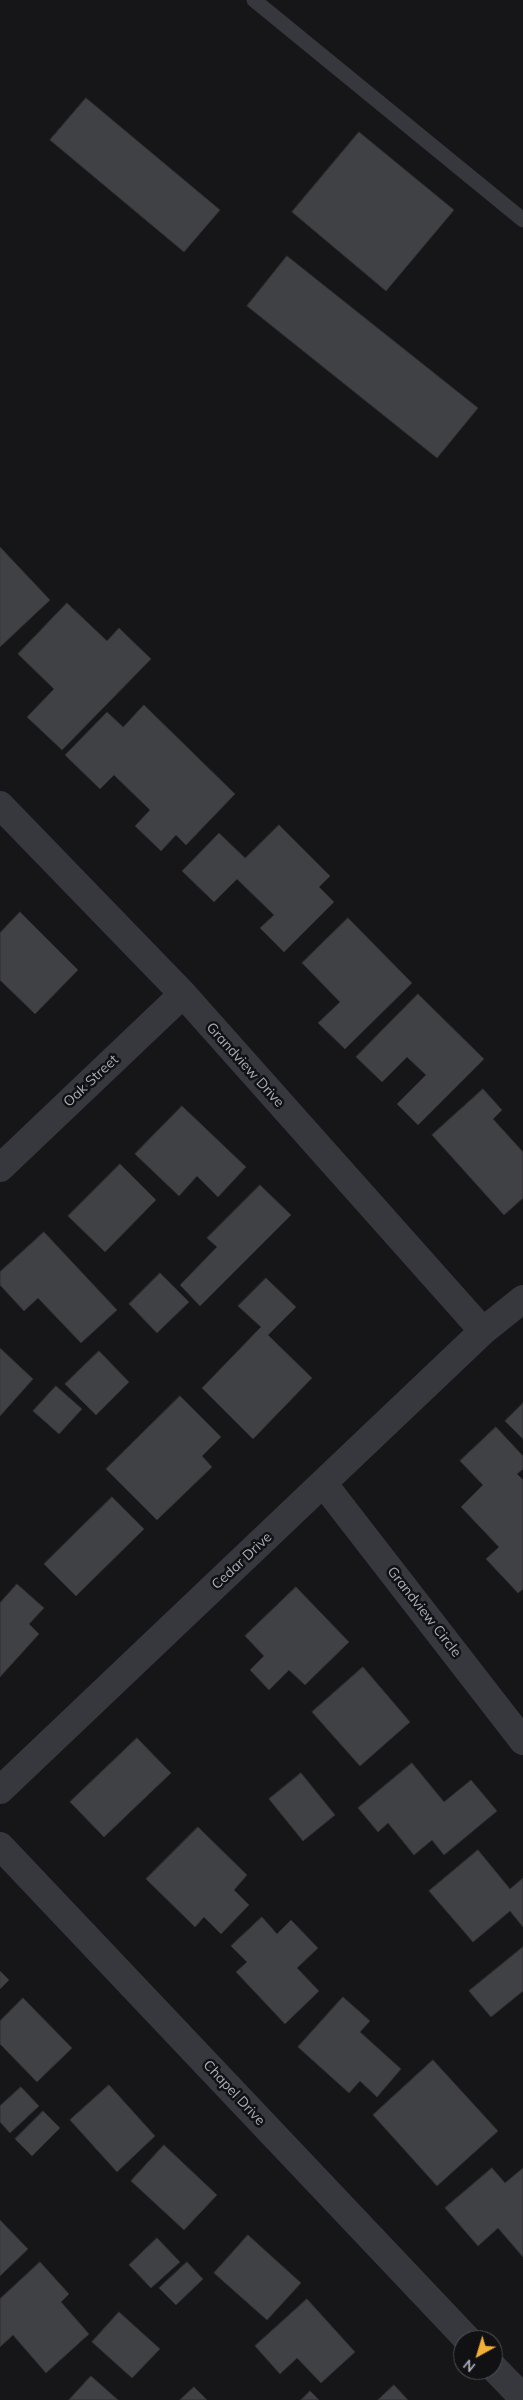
<!DOCTYPE html>
<html>
<head>
<meta charset="utf-8">
<style>
	body { margin:0 }
	#map { position:relative; width:523px; height:2400px; overflow:hidden; background:#161618; font-family:Mulish,sans-serif }
	canvas { display:block }
	.north { position:absolute; left:453px; top:2330px; width:50px; height:50px; box-sizing:border-box; background:#111113; border:1px solid #4d4f55; border-radius:50%; rotate:219deg; font-size:14px; font-weight:700; line-height:20px; text-align:center; color:#a8adb8 }
	.north::after { content:''; display:block; margin:auto; width:18px; height:22px; background:#f2b134; clip-path:polygon(50% 0,100% 100%,50% 72%,0 100%) }
</style>
</head>
<body>
<div id="map">
<canvas width="523" height="2400"></canvas>
<div class="north">N</div>
</div>
<script>
const c = document.querySelector('canvas').getContext('2d');
c.lineJoin = 'round';
function paint(path, color) {
  c.fillStyle = color;
  c.fill(path, 'evenodd');
}
function trace(path, color, width, dash) {
  c.strokeStyle = color;
  c.lineWidth = width;
  c.lineCap = dash ? 'butt' : 'round';
  c.setLineDash(dash || []);
  c.stroke(path);
}
function write(font, color, halo, rows, align = 'center') {
  c.font = font + ' Mulish,sans-serif';
  c.lineWidth = 5;
  c.setLineDash([]);
  c.textBaseline = 'middle';
  c.strokeStyle = halo;
  c.fillStyle = color;
  for (const [text, x, y, turn = 0] of rows) {
    c.save();
    c.translate(x, y);
    c.rotate((+turn || 0) * Math.PI / 180);
    c.textAlign = isNaN(turn) ? turn : align;
    if (halo) c.strokeText(text, 0, 0);
    c.fillText(text, 0, 0);
    c.restore();
  }
}
const building = new Path2D(`
	M86 98 220 210 184 252 50 140Z
	M359 132 454 210 386 291 292 212Z
	M287 256 478 408 437 458 247 306Z
	M0 547 50 600 0 647Z
	M67 603 107 641 119 628 151 659 62 750 27 717 54 689 18 654Z
	M144 705 235 794 186 845 176 835 161 851 135 826 150 810 114 775 100 789 65 755 107 712 123 727Z
	M279 825 330 876 319 887 334 902 284 952 260 928 274 915 237 879 214 902 182 871 219 833 245 858Z
	M20 912 78 970 35 1014 0 980V933Z
	M348 918 412 983 345 1049 318 1023 340 1002 302 963Z
	M418 994 484 1059 418 1125 397 1104 426 1075 407 1057 382 1082 356 1057Z
	M483 1089 502 1110 493 1119 523 1152V1198L504 1215 432 1135Z
	M182 1106 246 1167 218 1197 197 1176 179 1196 135 1154Z
	M120 1164 156 1200 105 1252 68 1216Z
	M260 1185 291 1215 200 1306 180 1285 217 1247 207 1238Z
	M44 1232 117 1310 81 1343 38 1298 24 1311 0 1285V1272Z
	M160 1273 189 1302 157 1333 129 1304Z
	M266 1278 296 1307 268 1335 312 1378 253 1439 202 1388 261 1327 238 1306Z
	M0 1348 33 1379 0 1416Z
	M99 1351 129 1382 96 1415 65 1384Z
	M56 1386 82 1409 59 1434 33 1411Z
	M180 1396 221 1437 202 1456 212 1467 157 1520 106 1469Z
	M523 1403V1439L505 1421Z
	M496 1427 523 1456V1469L517 1474 523 1480V1589L518 1593 486 1559 499 1547 461 1507 483 1485 460 1461Z
	M112 1497 144 1529 76 1596 44 1564Z
	M17 1584 44 1608 29 1624 39 1634 0 1677V1603Z
	M296 1587 349 1642 305 1685 289 1670 269 1690 250 1670 264 1656 245 1636Z
	M363 1667 410 1722 360 1766 312 1712Z
	M137 1738 171 1773 104 1837 70 1802Z
	M412 1763 444 1802 471 1780 497 1811 444 1855 432 1840 414 1855 388 1823 378 1832 358 1808Z
	M301 1773 335 1815 303 1841 269 1799Z
	M198 1827 247 1875 234 1890 249 1905 221 1934 204 1917 195 1927 146 1879Z
	M478 1850 510 1889 523 1878V1927L510 1911 473 1942 429 1891Z
	M262 1917 277 1934 291 1920 318 1948 297 1968 319 1991 285 2024 236 1972 247 1962 231 1946Z
	M523 1947V1991L491 2017 469 1991Z
	M0 1971 9 1980 0 1989Z
	M343 1997 370 2021 360 2032 401 2069 377 2097 360 2081 349 2093 298 2047Z
	M23 1998 72 2048 37 2082 0 2044V2021Z
	M433 2060 498 2131 437 2186 373 2115Z
	M109 2085 155 2136 117 2172 70 2120Z
	M21 2087 39 2106 10 2133 0 2122V2106Z
	M43 2111 60 2128 32 2156 15 2139Z
	M164 2145 217 2195 184 2230 131 2181Z
	M492 2168 505 2183 523 2168V2257L498 2228 478 2246 445 2208Z
	M0 2220 28 2249 0 2276Z
	M248 2235 301 2283 267 2320 214 2273Z
	M157 2238 180 2262 151 2288 129 2265Z
	M40 2262 69 2294 61 2302 89 2334 46 2373 13 2335 0 2347V2299Z
	M187 2262 203 2279 176 2305 159 2288Z
	M307 2299 355 2352 321 2383 297 2358 280 2374 255 2346Z
	M119 2312 160 2349 132 2378 92 2342Z
	M91 2376 118 2400H69Z
	M394 2385 408 2400H378Z
	M194 2387 207 2400H180Z
	M310 2391 319 2400H301Z`);
paint(building, '#404145');
trace(building, '#303034', 1);
trace(new Path2D(`
	M254 0 523 220`), '#37383d', 15);
trace(new Path2D(`
	M0 805 183 994 483 1331
	M0 1168 183 994
	M323 1483 523 1741
	M0 1790 483 1331 523 1299
	M0 1846 468 2340
	M493 2367 523 2398`), '#37383d', 28);
write('14px', '#a8adb8', '#111113', [
	["Grandview Drive",245,1065,48],
	["Oak Street",91,1081,-43],
	["Cedar Drive",242,1561,-43],
	["Grandview Circle",424,1612,52],
	["Chapel Drive",234,2093,47]
]);
</script>
</body>
</html>
